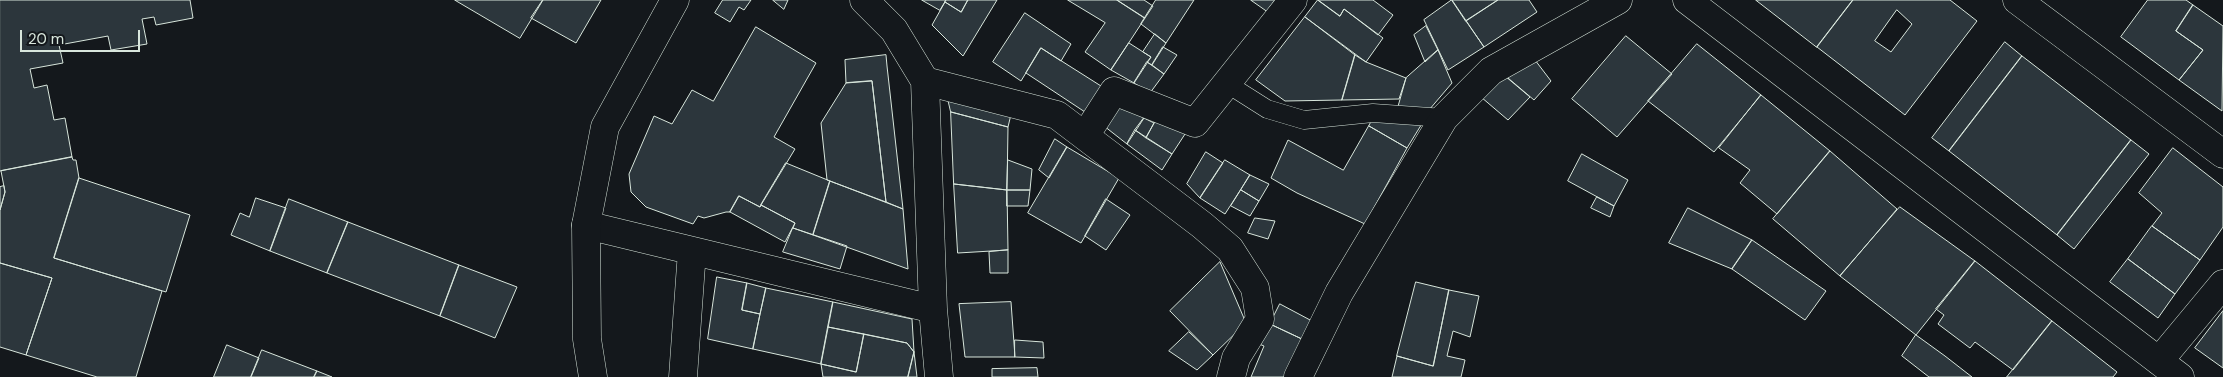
<!DOCTYPE html>
<html>
<head>
<meta charset="utf-8">
<style>
	body { margin:0 }
	#map { position:relative; width:2223px; height:377px; overflow:hidden; background:#14181c; font-family:"DM Sans",sans-serif }
	canvas { display:block }
	.scale { position:absolute; left:20px; top:30px; width:120px; height:22px; box-sizing:border-box; border:2px solid #d8e6dc; border-top:0; padding-left:6px; font-size:15px; line-height:18px; white-space:nowrap; color:#d8e6dc; -webkit-text-stroke:4px #14181c; paint-order:stroke }
</style>
</head>
<body>
<div id="map">
<canvas width="2223" height="377"></canvas>
<div class="scale">20 m</div>
</div>
<script>
const c = document.querySelector('canvas').getContext('2d');
c.lineJoin = 'round';
function paint(path, color) {
  c.fillStyle = color;
  c.fill(path, 'evenodd');
}
function trace(path, color, width, dash) {
  c.strokeStyle = color;
  c.lineWidth = width;
  c.lineCap = dash ? 'butt' : 'round';
  c.setLineDash(dash || []);
  c.stroke(path);
}
const building = new Path2D(`
	M0 0H190L193 18 156 25 154 17 142 19 147 44 111 50 108 36 59 45 63 63 30 69 34 88 47 85 54 120 65 118 72 157 0 171Z
	M455 0H543L520 38Z
	M543 0H601L576 43 531 18Z
	M723 0H751L744 10 739 7 730 22 715 13Z
	M773 0H788L784 9Z
	M922 0H946L940 10Z
	M946 0H968L961 12 945 2Z
	M968 0H997L963 56 932 25 945 2 961 12Z
	M1068 0H1117L1145 18 1111 70 1085 52 1105 23Z
	M1117 0H1144L1153 6 1145 18Z
	M1156 0H1194L1166 43 1141 24Z
	M1251 0H1275L1267 11Z
	M1318 0 1340 16 1344 9 1383 38 1366 62 1305 17Z
	M1318 0H1373L1393 15 1378 35 1344 9 1340 16Z
	M1452 0H1498L1466 21Z
	M1452 0 1484 47 1448 70 1424 20Z
	M1498 0H1529L1537 12 1484 47 1466 21Z
	M1756 0H1853L1817 47Z
	M1853 0H1950L1977 21 1905 115 1817 47ZM1897 10 1912 24 1891 52 1875 41Z
	M2148 0H2186L2193 5 2176 31 2203 50 2179 80 2121 37Z
	M2193 5 2223 26 2222 111 2179 80 2203 50 2176 31Z
	M1025 13 1071 44 1061 61 1041 48 1021 81 993 62Z
	M1305 17 1355 55 1342 100 1285 101 1256 80Z
	M1426 26 1438 50 1425 62 1414 35Z
	M756 27 816 63 774 137 795 149 761 205 760 207 739 196 730 212H726L704 218 698 216 693 224 646 207 631 192 629 174 654 116 672 124 692 90 713 101Z
	M1155 34 1166 43 1152 65 1147 62 1151 57 1143 52Z
	M1626 36 1672 74 1617 137 1572 99Z
	M2005 42 2022 56 1949 151 1932 138Z
	M1129 43 1151 57 1134 83 1111 70Z
	M1697 44 1761 95 1714 152 1648 101Z
	M1163 47 1177 55 1164 74 1152 65Z
	M1041 48 1101 86 1085 112 1026 73Z
	M1438 50 1452 83 1429 110H1397L1406 78Z
	M886 55 887 66 903 209 886 202 872 81 846 83 845 60Z
	M1355 55 1366 62 1406 78 1399 99 1342 100Z
	M2022 56 2131 140 2057 235 1949 151Z
	M1535 60 1551 81 1534 100 1508 78Z
	M1147 62 1164 74 1150 93 1134 83Z
	M1505 76 1530 97 1508 120 1481 97Z
	M872 81 886 202 827 180 821 123 846 83Z
	M1761 95 1830 151 1777 214 1740 183 1750 170 1719 148Z
	M948 99 1013 106 1008 127 951 112Z
	M1118 104 1144 118 1127 144 1104 126Z
	M951 112 1008 127 1007 190 954 184Z
	M1158 117 1187 131 1172 154 1146 138Z
	M1374 117 1423 122 1407 148 1369 126Z
	M1144 118 1154 123 1146 138 1135 130Z
	M1369 126 1407 148 1365 224 1297 193 1271 178 1288 140 1343 170Z
	M1135 130 1172 154 1162 170 1127 144Z
	M1055 139 1067 147 1049 178 1039 170Z
	M2131 140 2149 154 2074 249 2057 235Z
	M1067 147 1119 178 1081 243 1028 213Z
	M2173 148 2223 187V227L2200 260 2152 226 2162 213 2139 193Z
	M1830 151 1897 209 1840 276 1773 219Z
	M1206 152 1223 163 1200 198 1187 184Z
	M1582 154 1628 180 1614 206 1568 181Z
	M72 157 73 160H76L79 178 54 258 162 291 136 377H97L26 355 52 278 0 263V210L5 192 1 171Z
	M1008 160 1032 169 1030 190H1007Z
	M1225 160 1250 175 1225 214 1200 198Z
	M786 163 830 181 813 235 793 228 795 223 761 205Z
	M1250 175 1269 184 1259 201 1241 190Z
	M79 178 190 215 166 292 54 258Z
	M830 181 903 209 908 269 813 235Z
	M954 184 1007 190 1008 250 958 253Z
	M4 186 5 192 0 210V187Z
	M1007 190H1030L1028 206H1007Z
	M1241 190 1259 201 1250 216 1231 206Z
	M739 196 760 207 761 205 795 223 785 242 730 212Z
	M1597 197 1614 206 1610 217 1591 208Z
	M256 198 286 208 270 251 231 235 240 213 249 217Z
	M289 199 348 222 327 273 270 251Z
	M1106 199 1130 215 1106 250 1085 236Z
	M1900 207 1975 261 1916 335 1840 276Z
	M1688 208 1752 240 1732 269 1669 243Z
	M1255 218 1275 221 1268 239 1248 233Z
	M348 222 459 265 440 316 327 273Z
	M2152 226 2200 260 2175 294 2128 259Z
	M793 228 847 246 840 269 783 252Z
	M1752 240 1826 291 1805 320 1732 269Z
	M1008 250V273H990L989 252Z
	M2128 259 2175 294 2158 318 2110 282Z
	M1975 261 2052 321 2013 370 1975 342 1970 348 1938 324 1944 315 1936 309Z
	M1220 262 1246 323 1213 355 1170 311Z
	M0 263 52 278 26 355 0 347Z
	M459 265 517 287 495 338 440 316Z
	M717 277 747 283 742 310 760 314 753 349 708 339Z
	M1416 282 1449 290 1433 366 1397 356Z
	M747 283 766 288 760 314 742 310Z
	M766 288 833 302 821 364 753 349Z
	M1449 290 1479 296 1470 337 1453 331 1447 356 1465 360 1461 377H1392L1397 356 1433 366Z
	M833 302 912 319 914 352 907 343 828 327Z
	M1011 302 1015 357H965L959 304Z
	M1280 304 1312 321 1304 340 1270 324Z
	M2223 311V368L2195 348Z
	M2052 321 2117 372 2113 377H2007Z
	M1270 324 1304 340 1286 377H1251L1264 346 1259 344Z
	M828 327 864 334 856 372 821 364Z
	M1189 332 1213 355 1197 370 1169 351Z
	M864 334 907 343 914 352 908 377H823L821 364 856 372Z
	M1916 335 1945 356 1972 377H1929L1902 356Z
	M1015 340 1043 342 1044 358 1015 357Z
	M227 345 259 358 251 377H214Z
	M262 350 317 371 314 377H251Z
	M914 352 917 377H908Z
	M1037 368 1038 377H992V369Z
	M317 371 332 377H314Z`);
paint(building, '#2c363c');
trace(building, '#d8e6dc', 1);
const lane = new Path2D(`
	M1226 83 1267 109 1304 120 1373 113 1444 118`);
const street = new Path2D(`
	M864 0 894 30 925 81 933 309 939 377
	M1687 0 2180 377
	M2017 0 2223 154
	M925 81 1057 115 1202 225 1230 249 1255 288 1260 319 1236 358 1231 377
	M1085 136 1114 91 1195 123 1293 0
	M586 225 933 309
	M2159 361 2223 284
	M683 377 692 251
	M1298 377 1339 293 1444 118 1491 71 1618 0`);
const secondary = new Path2D(`
	M593 377 587 339 586 225 605 127 675 0`);
trace(lane, '#d8e6dc', 19);
trace(street, '#d8e6dc', 29);
trace(secondary, '#d8e6dc', 29);
trace(lane, '#14181c', 18);
trace(street, '#14181c', 28);
trace(secondary, '#14181c', 28);
</script>
</body>
</html>
